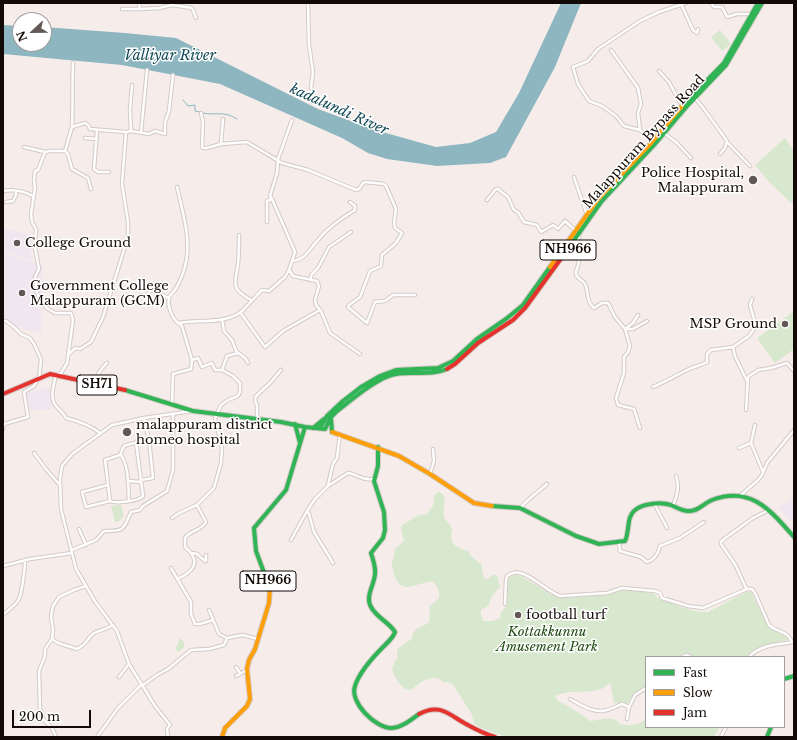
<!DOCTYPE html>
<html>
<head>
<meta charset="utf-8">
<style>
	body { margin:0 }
	#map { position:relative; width:797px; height:740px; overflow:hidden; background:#f6edea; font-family:"Libre Baskerville",serif }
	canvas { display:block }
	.frame { position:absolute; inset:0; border:4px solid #130a07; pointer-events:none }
	.legend { position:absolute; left:645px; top:656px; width:140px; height:72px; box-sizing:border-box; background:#fff; border:1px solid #a19d9c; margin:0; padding:5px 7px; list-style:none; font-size:12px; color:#130a07 }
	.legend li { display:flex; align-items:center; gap:8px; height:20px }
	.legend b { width:20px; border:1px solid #a19d9c }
	.north { position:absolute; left:12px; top:12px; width:40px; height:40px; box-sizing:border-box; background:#fff; border:1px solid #a19d9c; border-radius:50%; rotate:248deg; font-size:11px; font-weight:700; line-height:16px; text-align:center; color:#130a07 }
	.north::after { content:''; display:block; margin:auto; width:14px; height:18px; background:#625956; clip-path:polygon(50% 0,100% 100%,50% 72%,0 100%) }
	.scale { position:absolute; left:12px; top:710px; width:79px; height:18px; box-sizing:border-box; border:2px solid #130a07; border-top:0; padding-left:5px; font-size:12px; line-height:14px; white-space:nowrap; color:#130a07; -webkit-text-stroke:3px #fff; paint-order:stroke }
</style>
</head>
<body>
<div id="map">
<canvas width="797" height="740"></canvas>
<div class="frame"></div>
<ul class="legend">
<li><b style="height:5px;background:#30b455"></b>Fast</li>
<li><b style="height:5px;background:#ff9f0a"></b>Slow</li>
<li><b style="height:5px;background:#e5322d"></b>Jam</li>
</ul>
<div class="north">N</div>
<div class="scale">200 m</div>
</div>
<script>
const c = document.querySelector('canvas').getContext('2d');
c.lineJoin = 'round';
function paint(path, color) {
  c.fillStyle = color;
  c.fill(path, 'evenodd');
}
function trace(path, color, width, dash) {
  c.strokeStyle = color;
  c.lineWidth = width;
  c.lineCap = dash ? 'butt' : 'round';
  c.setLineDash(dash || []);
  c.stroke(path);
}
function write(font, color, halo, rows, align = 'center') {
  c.font = font + ' "Libre Baskerville",serif';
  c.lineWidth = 3;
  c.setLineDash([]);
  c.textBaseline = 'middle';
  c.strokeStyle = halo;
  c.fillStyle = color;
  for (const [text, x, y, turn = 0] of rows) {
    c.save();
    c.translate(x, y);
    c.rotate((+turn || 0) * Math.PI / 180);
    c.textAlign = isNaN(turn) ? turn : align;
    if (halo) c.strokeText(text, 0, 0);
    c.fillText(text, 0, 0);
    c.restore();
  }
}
paint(new Path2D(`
	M3 229 32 235 31 260 3 251Z
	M3 253 43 265 41 334 3 322Z
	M51 387 52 409 28 411 25 393Z
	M794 498V524L778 507Z`), '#f0e6f0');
paint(new Path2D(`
	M720 30 731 44 722 51 711 37Z
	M785 138 794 151V203L790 202 769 182 755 165Z
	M794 311V349L775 363 757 338Z
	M438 492C450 494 442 508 444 516 445 521 451 524 452 529 452 531 451 534 451 536 451 546 460 549 468 551L472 557 481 564 484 578 488 579 494 574 497 576 500 587 492 596 488 606 481 610V616L483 621H493L501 617 500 614 505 607 507 601V582L509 578 514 575 521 576 554 596 562 598 606 595 620 590 631 589 655 594 656 597C672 603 691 613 708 612L748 591 751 592 768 626 782 633 789 639C774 645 756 643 746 657H692L687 653 680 657H646V685L631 698 627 704 614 703 610 683C595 698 574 687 555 696L557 700 584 716 590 721C600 721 613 714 620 724 629 726 638 726 646 719V727H720L714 737H506L477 726 474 723 472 715 454 686 451 683 443 682C438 675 427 678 420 683 411 690 408 694 399 683 396 678 393 674 392 669L395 661 397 659V650L402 645 412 639C414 625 421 629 429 622L430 606 439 598C440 591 437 585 432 581L408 587C395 587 392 570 392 560L394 557 395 549 404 541 401 529 402 525 419 515 427 514C429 511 432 508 433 505 435 499 432 496 438 492Z
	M121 505 124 516 118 522H115L111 506Z
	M180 638 184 642V648L181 649 180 652 175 650Z`), '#d8e8ce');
paint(new Path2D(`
	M561 3H581L555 67 506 157 490 163 437 166 387 159 368 153 342 138 220 84 122 65 3 54V25L20 26V44H44V27L125 33 176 38 318 109 375 130 436 147 470 143 496 132 519 93Z`), '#8db6c1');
trace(new Path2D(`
	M183 100 188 106 195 105V111L200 112
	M203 113C216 116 223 110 237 119`), '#8db6c1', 1);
const street = new Path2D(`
	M139 3 140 9 159 8 172 5
	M171 3 172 5 192 8 196 18
	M308 3 309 45 313 72 311 88
	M711 3 714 7H722L727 17 737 14H751
	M681 4 693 30 697 33 698 29
	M122 9H140
	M611 50 638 88 641 104 638 113 640 130
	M659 71 669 82 679 101 683 105
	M695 98 704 109 727 141 725 148 720 154
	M201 113 203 122 202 147 203 148H207L221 144 247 142 282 163 308 170 356 190 359 189 363 183 365 182 384 184 386 186 396 209 394 222 395 228 402 233 396 243 382 255 381 266 370 271 360 297 349 305 348 307 367 323 375 302 385 301 393 295H415
	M72 127C73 106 72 84 73 63
	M97 130 94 169 98 172H109
	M131 131 130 110 132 85
	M141 132 147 70
	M664 133 677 143 691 158
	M85 138 97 139
	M652 142 640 130 624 126 616 116 602 106 589 101 578 84 573 67 588 61 598 49 640 21 659 12 686 3
	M727 142 750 166
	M221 144 223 119
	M24 147 45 152
	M65 151 68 154 72 169 88 178 91 189
	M574 177 587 215
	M177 187C182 209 191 238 186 262 184 272 180 282 175 290 173 292 170 295 169 298 167 305 172 318 178 323 196 319 226 325 242 311 249 304 255 297 262 290L269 291 285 277 289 270
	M3 191C13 189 24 191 33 196
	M272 199 295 252 289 270 293 276 317 281 319 286 315 300 316 305 321 311 330 333 360 354
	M487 200 496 189H498L508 197 514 210 518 212 524 222 537 225 541 232 553 225 558 229 565 221 576 231
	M6 202 13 201 16 195V191
	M267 222V201L272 199 270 196 277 173 278 159 292 120
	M239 235C239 245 239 255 238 264 235 285 230 288 251 300
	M579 235V238L573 251 579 261C579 266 575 270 576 274 577 279 583 280 585 284 589 292 586 302 594 308L602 303H608L615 317 625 329 630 346 628 352 624 357V373L616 398 618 405 634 409 640 428
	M292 261C306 260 310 248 318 240 322 235 327 230 332 226 339 220 347 215 355 210V206L350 202
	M310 280 312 274 318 268 329 247 351 232
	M150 301 146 296 151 290 169 298
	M240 312 265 347 283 331 320 310
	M638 315 633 323 625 329H633L647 321
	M222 319 224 331 232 340 236 351 246 359 248 363
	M3 321H6L15 328 21 334 30 338 34 344 41 359 39 379
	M178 323 182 326 192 360
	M68 355 75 348 80 349 91 342 103 317 128 237V222L122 184 126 132
	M747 381 735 356 733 347 749 336 756 326 750 305 752 299
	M94 384C97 375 100 369 107 363
	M653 387C665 382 677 375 689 369 695 366 701 366 707 362V354L711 350 733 347
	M172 405 173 374 191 369 192 360 198 358 202 367 212 363 215 370H222
	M746 410 748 377 758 370 771 368 787 363 794 371
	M257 419V406L255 400 256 396 270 383 281 370
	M755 425 751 443 763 472
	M3 429 4 424 28 417 24 392 34 386 37 380
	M100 433C90 425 78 421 66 418 64 413 60 411 56 406 49 398 54 384 56 375L61 373 67 363 73 320 71 313H55L48 309 40 302 36 289 35 277 39 269 35 248 36 229 32 222 31 214 35 188 34 180 35 171 38 170 45 152 50 151H65L72 127 85 123 88 125 90 129 126 132 131 131 149 134 155 131 165 134V123L169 111 173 75
	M739 448 751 443
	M34 453 46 469 59 484
	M121 455C129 466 128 487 129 501
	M430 474 434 461 433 449
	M141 480 153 478 149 440
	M128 481 141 482
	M108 485 82 492 86 507 110 501 105 460 120 455 124 446 130 444 149 440 144 418
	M328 485 333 464 337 458 340 434
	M741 495 758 480 762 475 767 463 794 430
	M110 501C116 504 139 501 143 496L136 442
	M655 505 667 528
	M673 506C677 495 680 487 676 476
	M520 508 528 500 547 484
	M769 510 753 518 724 539 721 542V544L736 566 745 586 747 589H752L755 593 769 625C776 632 787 630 792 642
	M307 511 309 514 314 532 333 563
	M172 518 179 513 197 505 214 488 221 463 222 448 215 418 221 405 228 400 238 396 240 392V383L233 376 222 370 227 356 238 353
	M79 529 86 545
	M291 540 307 511 315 499 328 486 348 473C358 474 361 481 373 479
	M619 542 620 551 641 557 647 562C655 560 658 554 660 546L680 538 704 522
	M72 550 96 540 104 531C125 531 123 530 131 512L140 510 143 506 167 491 173 470V414
	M192 554 185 547V538C190 530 201 531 206 522L197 505
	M3 566 30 559 72 553
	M171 568 191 602V614L195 624H200L213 620
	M177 579C187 575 200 566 192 555L193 553 197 554 205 561H206V555
	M505 604 506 580 507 576C509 575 511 573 513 573 526 569 547 592 560 596L607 593 622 588 655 591 660 593 662 598 688 606 703 608 747 589
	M3 615C8 610 16 605 19 599 22 593 25 567 25 560
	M227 638 243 635 258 639
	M52 639 58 643 77 649C87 645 87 638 94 633 100 630 107 629 113 625
	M682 657 687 655 691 657
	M749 657C759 645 779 644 794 642
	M236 667 240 673
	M236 676 247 670
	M119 677 129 664
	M143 685 157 675 168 669 191 650 209 649 224 645 227 638 219 634 209 610
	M570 699C581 705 594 714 607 710 612 709 617 706 622 704L629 707
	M627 719 629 707 635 695 646 688
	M56 737 52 728 44 720 40 709 39 671 45 656V649L52 639 53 630 51 616 53 606 59 597 74 590 86 586
	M97 737 118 708 142 684
	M168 737 167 729 170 725 155 706 129 664 117 631 96 603 76 569 61 509 60 479 62 466 72 454 112 425 144 418 192 411
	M721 737 726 727`);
const fast = new Path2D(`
	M682 106 724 63 758 3
	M565 253 601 202 654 145 687 106 726 65 762 3
	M125 390 193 411 281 422 305 427
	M331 418 332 432
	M295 424 300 443
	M313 428 324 419
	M320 428 327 416 343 401 361 387 380 376 396 370 438 368 453 361 477 339 506 319 523 305 550 267
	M378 447V466L374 481 384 512 385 530 383 538 371 553C373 560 376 567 375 574 374 586 365 596 371 607 377 618 389 622 395 632 393 638 388 642 384 646 374 656 359 673 355 686 349 702 376 729 392 728 402 727 411 720 419 714
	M492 506 520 508 576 536 599 544 625 541C630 531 626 517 635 510 644 503 661 502 671 505 676 507 682 511 688 511 698 512 704 503 712 500 751 485 771 511 794 537
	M266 578 256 551 254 528 286 490 305 427 325 429 331 417 336 412C350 401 379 376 396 374 413 371 431 376 447 369
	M784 679 794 676
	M767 737 771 727`);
const slow = new Path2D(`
	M550 267 598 199 652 142 682 106
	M332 432 399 456 430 474 474 503 492 506
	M222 737 225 728 247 706 250 699 247 669 249 660 255 649 269 603 270 587 266 578`);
const jam = new Path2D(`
	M447 369 455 364 478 343 513 320 525 308 565 253
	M3 394 50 374 125 390
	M419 714C440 703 448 714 466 724 475 729 485 734 495 737`);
trace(street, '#d3cac6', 4.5);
trace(fast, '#d3cac6', 6);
trace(slow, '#d3cac6', 6);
trace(jam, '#d3cac6', 6);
trace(street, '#fefcfc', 2.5);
trace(fast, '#30b455', 4);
trace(slow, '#ff9f0a', 4);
trace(jam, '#e5322d', 4);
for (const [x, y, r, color] of [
	[753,180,5,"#625956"],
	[17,243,4,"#625956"],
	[22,293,4,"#625956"],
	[785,324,4,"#625956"],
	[127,432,5,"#625956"],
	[518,615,4,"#625956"]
]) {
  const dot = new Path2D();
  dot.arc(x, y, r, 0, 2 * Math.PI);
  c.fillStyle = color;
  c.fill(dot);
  trace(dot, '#fff', 1.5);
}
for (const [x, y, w] of [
	[568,250,56],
	[97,385,40],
	[268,581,56]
]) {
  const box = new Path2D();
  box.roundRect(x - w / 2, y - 10, w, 20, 3);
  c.fillStyle = '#fff';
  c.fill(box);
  trace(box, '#130a07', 1);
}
write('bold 12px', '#130a07', null, [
	["NH966",568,250],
	["SH71",97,385],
	["NH966",268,581]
]);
write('13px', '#130a07', '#fff', [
	["Malappuram Bypass Road",644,142,-48]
]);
write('13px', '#130a07', '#fff', [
	["Police Hospital,",744,173,"right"],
	["Malappuram",744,188,"right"],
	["College Ground",25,243],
	["Government College",30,286],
	["Malappuram (GCM)",30,301],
	["MSP Ground",777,324,"right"],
	["malappuram district",136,425],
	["homeo hospital",136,440],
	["football turf",526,615]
], 'left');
write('italic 13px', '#204d14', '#fff', [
	["Kottakkunnu",547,632],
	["Amusement Park",547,647]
]);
write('italic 14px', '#114956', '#fff', [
	["Valliyar River",170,56],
	["kadalundi River",339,110,24]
]);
</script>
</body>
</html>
